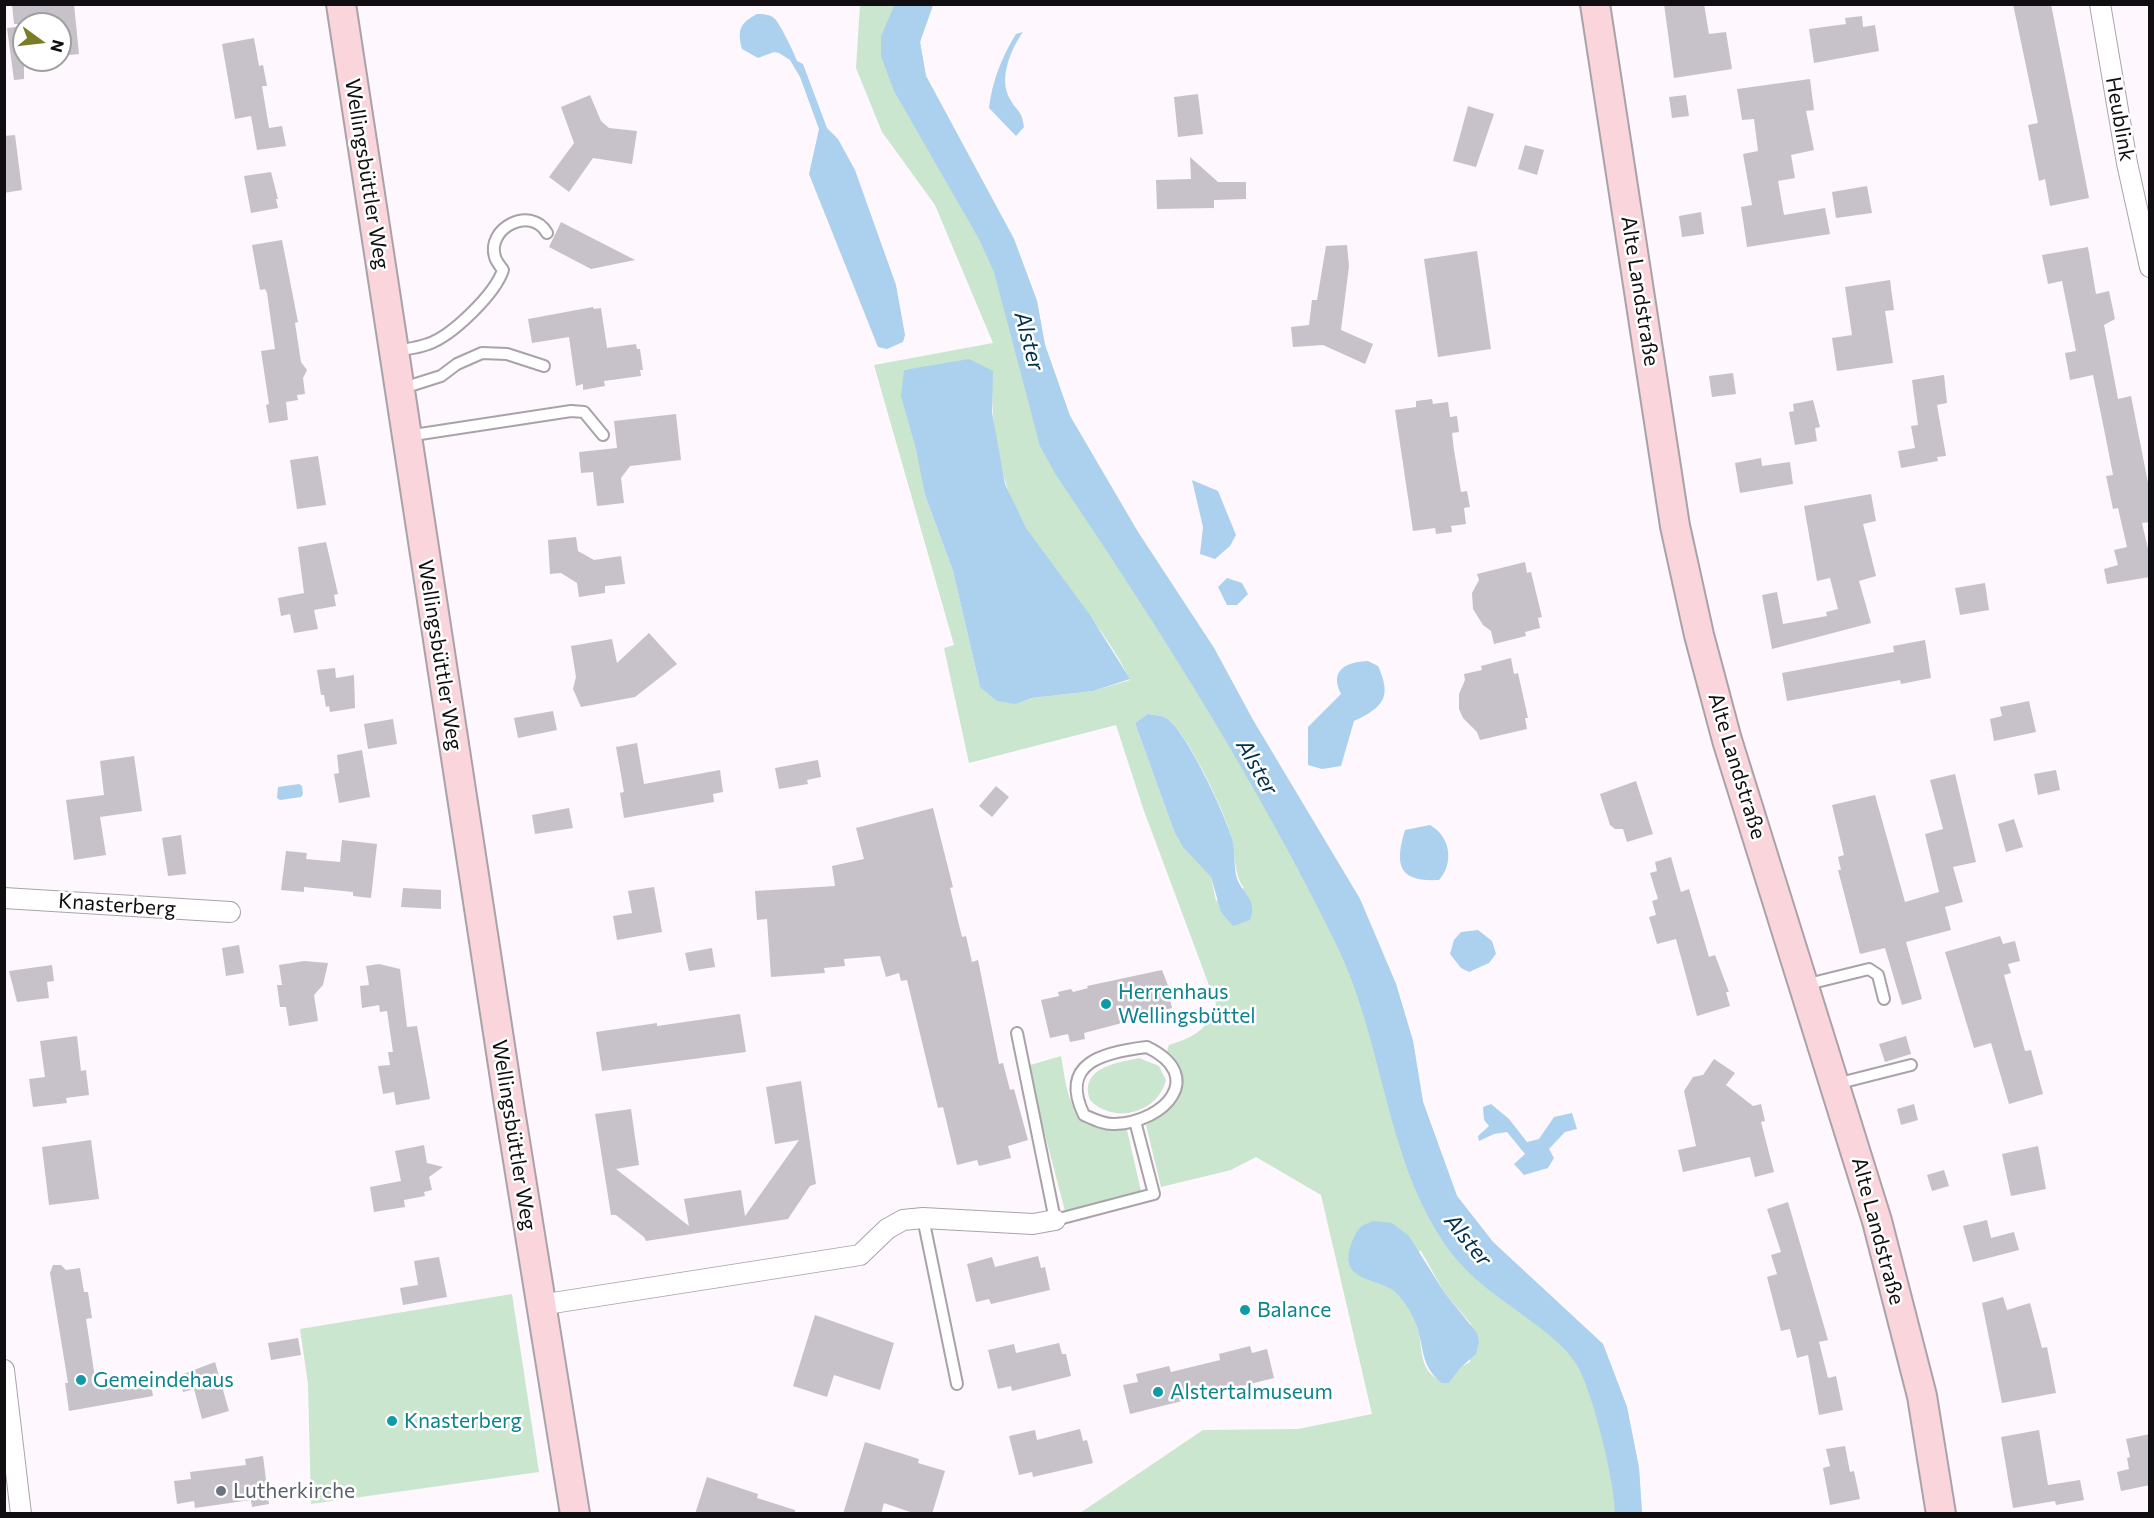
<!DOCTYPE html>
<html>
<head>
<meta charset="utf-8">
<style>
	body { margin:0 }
	#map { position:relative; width:2154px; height:1518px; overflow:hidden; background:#fef7fd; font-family:Commissioner,sans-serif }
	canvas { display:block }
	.frame { position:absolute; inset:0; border:6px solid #100e10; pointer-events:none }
	.north { position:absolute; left:12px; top:12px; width:60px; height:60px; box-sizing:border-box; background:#fff; border:2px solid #9f9f9f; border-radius:50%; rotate:105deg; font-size:16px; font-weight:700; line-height:24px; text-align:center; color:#100e10 }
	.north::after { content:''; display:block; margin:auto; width:21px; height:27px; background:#7b7d26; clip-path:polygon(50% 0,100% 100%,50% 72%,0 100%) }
</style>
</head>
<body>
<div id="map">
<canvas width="2154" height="1518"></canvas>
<div class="frame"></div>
<div class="north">N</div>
</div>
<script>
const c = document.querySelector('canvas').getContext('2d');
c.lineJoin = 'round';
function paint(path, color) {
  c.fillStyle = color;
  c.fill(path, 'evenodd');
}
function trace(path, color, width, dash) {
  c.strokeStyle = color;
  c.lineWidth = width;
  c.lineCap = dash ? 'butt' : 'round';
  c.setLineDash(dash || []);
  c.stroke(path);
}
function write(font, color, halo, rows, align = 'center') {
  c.font = font + ' Commissioner,sans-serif';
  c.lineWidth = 5;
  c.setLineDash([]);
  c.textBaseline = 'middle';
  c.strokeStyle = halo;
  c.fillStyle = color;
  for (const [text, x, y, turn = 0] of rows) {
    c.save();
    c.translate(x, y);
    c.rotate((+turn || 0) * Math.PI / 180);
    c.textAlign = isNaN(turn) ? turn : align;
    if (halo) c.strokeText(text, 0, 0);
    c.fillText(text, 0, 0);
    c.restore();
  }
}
paint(new Path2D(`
	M860 5H933L920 42 926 76 1014 239 1037 301 1045 345 1070 416 1138 532 1214 648 1253 720 1360 899 1396 984 1413 1041 1423 1102 1457 1196 1493 1242 1603 1344 1627 1407 1639 1468 1642 1513H1080L1203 1430 1298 1429 1372 1414 1321 1195 1256 1157 1231 1170 1161 1187 1146 1125C1171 1110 1178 1105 1183 1076L1167 1051 1169 1045C1194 1037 1208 1030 1216 1004L1143 808 1116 725 969 763 944 648 954 645 874 365 993 343 935 205 882 132 856 68ZM925 368 992 393C993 438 1002 489 1026 529 1058 581 1104 625 1130 680L1093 691 1032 698 1016 704 980 687 953 571 925 495 904 370ZM1148 714C1153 715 1161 715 1166 718 1186 729 1224 811 1231 835 1236 852 1233 874 1244 888L1216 901 1211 877 1174 831 1135 723ZM1421 1251 1444 1292 1471 1324 1470 1362 1460 1367 1449 1383C1444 1381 1436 1379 1432 1375 1420 1365 1422 1344 1418 1330 1415 1318 1406 1302 1398 1293 1383 1277 1359 1283 1348 1262Z
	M1061 1056C1069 1103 1071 1131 1127 1130L1141 1191 1065 1211 1027 1066Z
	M1139 1058 1159 1066 1166 1080C1158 1113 1114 1125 1090 1100 1079 1068 1116 1063 1139 1058Z
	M512 1294 539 1472 311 1504 308 1384 300 1329Z`), '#cae6cf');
paint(new Path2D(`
	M895 4 933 5 920 42 926 76 1014 239 1037 301 1045 345 1070 416 1138 532 1214 648 1253 720 1360 899 1396 984 1413 1041 1423 1102 1457 1196 1493 1242 1603 1344 1627 1407 1639 1468 1642 1513H1615C1615 1484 1592 1386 1575 1362 1557 1335 1509 1307 1483 1285 1460 1267 1444 1245 1430 1220 1385 1138 1379 1032 1337 946 1257 782 1158 626 1056 475L1040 446 994 272 979 239 894 91 881 56V36Z
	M757 14C763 14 770 14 775 19 780 24 795 54 797 61L803 64 827 128 838 139 855 170 896 285 905 335 903 342 887 349 878 347 809 174 819 129 800 77 790 60 779 53 774 52 758 58 742 49C737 30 740 23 757 14Z
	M1023 32C1011 49 998 79 1010 99 1017 112 1022 110 1024 127L1016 136 989 108C992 82 1002 56 1016 34Z
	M969 359 993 371 992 412 1005 484 1026 528 1090 615 1130 679 1093 691 1032 698 1016 704 997 701 980 687 953 571 925 495 916 449 901 396 904 370Z
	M1192 480 1218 491 1236 535 1230 546 1215 559 1200 554 1203 527Z
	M1227 578 1242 583 1248 594 1237 605H1227L1218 587Z
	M1368 661 1378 666C1392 697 1384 707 1354 721L1341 766 1322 769 1308 765V727L1341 694C1329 670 1346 662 1368 661Z
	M1148 714C1153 715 1161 715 1166 718 1185 728 1225 815 1232 838 1235 850 1234 862 1236 875 1240 893 1259 899 1250 920L1233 926 1221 912 1211 877 1183 847 1174 831 1135 723Z
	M299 784 302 786 303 794 301 797 280 800 277 798 278 787Z
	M1430 825C1451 837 1454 863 1439 880 1399 882 1394 866 1405 830Z
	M1478 930 1492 941 1496 954 1489 963 1469 972 1461 968 1450 954 1454 940 1461 932Z
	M1491 1104 1509 1119 1527 1142 1539 1139 1554 1117 1572 1113 1577 1129 1565 1132 1549 1149 1554 1158 1548 1168 1524 1175 1514 1164 1525 1154 1507 1132 1494 1134 1479 1141 1478 1136 1489 1126 1484 1120 1483 1107Z
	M1374 1221 1392 1223 1409 1236 1444 1292 1477 1333 1479 1342 1476 1354 1460 1368 1449 1383H1442C1422 1368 1424 1351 1418 1330 1415 1319 1408 1307 1401 1298 1388 1279 1356 1284 1349 1264 1346 1254 1354 1232 1362 1226 1365 1224 1371 1222 1374 1221Z`), '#abd1ee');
paint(new Path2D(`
	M12 4H74L79 54 60 56V24H14Z
	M1664 4H1704L1709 34 1726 32 1732 69 1674 78Z
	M2013 4H2051L2089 198 2050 206 2045 179 2039 181 2028 125 2038 123Z
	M1862 16 1863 27 1875 25 1879 51 1814 63 1809 29 1846 24 1845 18Z
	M24 26V79L14 80 7 28Z
	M254 38 259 66 263 65 267 86H262L269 128 282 126 286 146 257 150 251 116 235 119 222 44Z
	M1810 79 1814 110 1806 111 1814 150 1791 155 1795 178 1778 181 1784 215 1825 208 1830 234 1747 247 1741 207 1752 205 1743 154 1758 151 1754 119 1742 120 1737 89Z
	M1198 94 1203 134 1178 137 1174 97Z
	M590 95 601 121 609 128 637 131 632 164 593 158 569 192 549 177 574 143 561 107Z
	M1686 95 1689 116 1672 118 1669 97Z
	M1468 106 1494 114 1476 167 1453 161Z
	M15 135 22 190 4 193V136Z
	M1525 145 1544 150 1537 175 1518 169Z
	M1190 157 1218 182H1246V199L1214 200V208L1157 209 1156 180 1191 179Z
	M271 172 278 199H276L278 208 251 213 244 176Z
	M1867 186 1872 213 1836 218 1832 192Z
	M1701 212 1704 234 1682 237 1679 216Z
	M561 222 635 260 591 269 549 247Z
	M282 240 298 322 295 323 301 362 307 370 303 378 305 394 297 395 298 400 286 402 288 420 269 423 266 405 269 404 261 351 275 349 267 293 265 289 260 290 252 245Z
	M1347 245 1349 266 1341 330 1373 344 1365 364 1323 345 1293 347 1291 327 1309 325 1312 300H1317L1326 246Z
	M2088 247 2096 294 2109 291 2115 319 2104 325 2118 399 2131 396 2150 493V522L2142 523 2150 557V577L2107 584 2104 569 2118 565 2114 550 2127 547 2118 508 2113 509 2106 476 2113 475 2106 439 2093 375 2070 380 2065 353 2076 351 2062 281 2048 284 2042 255Z
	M1477 251 1491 349 1438 357 1424 259Z
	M1890 280 1894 310 1885 311 1893 363 1837 371 1832 338 1852 335 1845 287Z
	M593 307 594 309 601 308 607 348 636 344 637 349H640L643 370H640L641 376 604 381 605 386 583 390V384L576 386 569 337 532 343 528 319Z
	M1733 373 1736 394 1712 397 1709 376Z
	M1944 375 1947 403 1937 405 1946 456 1937 457 1938 461 1901 468 1898 451 1915 448 1911 426 1918 425 1912 380Z
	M1432 399 1433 404 1448 402 1450 417 1457 416 1459 432 1452 433 1454 450 1461 492 1467 491 1470 507 1464 508 1466 524 1451 526 1452 532 1436 534 1435 528 1413 531 1395 410 1416 407V401Z
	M1813 400 1820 427 1815 428 1817 441 1795 445 1789 412 1794 411 1793 404Z
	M676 414 681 460 630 466 621 478 624 503 597 506 593 472 581 473 579 452 617 448 614 421Z
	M318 456 326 505 297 509 290 460Z
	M1761 458 1762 466 1790 462 1793 484 1740 493 1735 463Z
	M1871 494 1876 521 1863 524 1876 576 1859 581 1871 623 1772 649 1762 595 1777 592 1783 624 1827 616 1826 612 1838 609 1830 578 1817 581 1804 506Z
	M576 537 578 551 594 560 621 556 625 584 605 586V593L579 597 577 583 561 573 550 574 548 540Z
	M326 542 338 594 334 595 336 606 314 610 318 629 294 633 290 614 281 616 278 598 304 593 298 547Z
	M1525 562 1527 573 1531 572 1542 617 1538 618 1540 628 1525 632 1526 636 1494 644 1491 631 1483 625 1473 609 1472 593 1479 580 1477 574Z
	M1985 583 1989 610 1960 615 1955 588Z
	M649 633 677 664 635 697 581 707 573 689 576 677 571 646 612 639 617 663Z
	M1925 640 1931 678 1901 684 1900 680 1787 701 1782 673 1894 652 1893 646Z
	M1511 658 1514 674 1518 673 1528 718H1525L1527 729 1480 740 1477 732 1463 718 1459 709V694L1465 680 1464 674 1482 670 1481 666Z
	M335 668 336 678 354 675 355 708 330 712 329 706 326 707 324 695H321L317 670Z
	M2029 701 2036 732 1994 741 1990 719 2002 716 2000 707Z
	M553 711 557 730 518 738 514 718Z
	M393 719 397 744 368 749 364 724Z
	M637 743 644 784 720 770 723 792 713 794 714 802 624 818 620 793 624 792 616 747Z
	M362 750 370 797 339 803 334 774 339 773 337 755Z
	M134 756 142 811 100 817 106 855 74 860 66 800 104 795 100 761Z
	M818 760 821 777 807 780 808 784 779 789 775 768Z
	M2056 770 2060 790 2038 795 2034 774Z
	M1955 774 1976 862 1953 867 1963 902 1945 907 1951 930 1906 942 1922 999 1902 1005 1885 948 1860 954 1838 870H1841L1838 857 1844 855 1832 805 1875 795 1905 902 1939 892 1925 834 1943 829 1930 780Z
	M1636 781 1653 834 1627 842 1623 829H1615L1610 825 1600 794Z
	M996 786 1009 797 992 817 979 806Z
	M569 808 573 828 535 834 532 815Z
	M933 808 953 887 950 888 962 937 966 936 972 962 978 960 999 1064 1003 1063 1010 1090 1014 1089 1028 1140 1008 1146 1011 1158 979 1166 977 1160 957 1165 943 1107 938 1108 907 980 901 981 899 973 886 977 880 956 844 959 845 966 824 968 825 973 771 977 767 919 757 920 755 891 835 886 832 866 864 859 856 828Z
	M2014 819 2023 847 2006 852 1998 824Z
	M181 835 186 874 168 876 162 838Z
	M342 840 377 844 371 898 353 896V892L304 887V892L281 890 286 851 307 853 306 859 340 862Z
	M1671 857 1681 892 1689 889 1709 957 1715 955 1729 992H1726L1730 1006 1697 1016 1676 939 1657 944 1649 917 1656 915 1652 901 1658 899 1650 873 1657 871 1655 862Z
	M654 887 662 932 617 940 613 916 632 913 628 891Z
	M403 888 441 890V909L401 907Z
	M2000 936 2003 944 2015 941 2020 961 2008 964 2011 973 2004 975 2025 1051 2031 1050 2043 1094 2009 1104 1991 1043 1974 1048 1945 952Z
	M239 945 244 973 226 976 222 948Z
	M712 948 715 967 689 971 685 953Z
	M304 961 328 963 323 985 314 995 318 1021 289 1026 286 1007H280L277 985H282L279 965Z
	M379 964 400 969 407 1027 417 1026 430 1099 396 1105 394 1092 383 1094 378 1066 390 1065 388 1052H393L387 1011 380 1012 379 1005 362 1008 360 986 369 985 366 966Z
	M52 965 54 981 47 982 49 998 17 1002 9 971Z
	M1162 970 1172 996H1169L1172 1008 1157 1012 1159 1020 1143 1025 1141 1018 1084 1033 1085 1039 1070 1042 1068 1034 1050 1038 1041 1000 1059 996 1058 992 1071 989 1073 992 1088 988 1087 986Z
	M740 1014 746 1052 602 1071 596 1032 657 1023V1026Z
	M77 1036 81 1071 86 1070 89 1095 66 1098 67 1103 33 1107 29 1079 45 1077 40 1041Z
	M1906 1036 1911 1054 1885 1062 1879 1044Z
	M1714 1059 1735 1073 1726 1085 1753 1106 1761 1104 1765 1121 1761 1122 1774 1172 1755 1177 1750 1157 1683 1172 1678 1150 1696 1146 1684 1091 1693 1077 1703 1075Z
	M801 1081 816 1184 810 1186 788 1219 646 1241 644 1237 616 1215H611L595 1114 631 1109 639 1165 616 1169 689 1226 684 1199 741 1190 745 1216 799 1140 775 1144 766 1087Z
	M1914 1104 1918 1120 1901 1125 1897 1109Z
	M91 1140 99 1199 49 1205 42 1147Z
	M424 1145 427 1163 443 1167 429 1177 432 1190 424 1192 425 1196 404 1200 405 1207 374 1212 370 1187 401 1181 395 1151Z
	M2038 1146 2046 1189 2011 1196 2002 1154Z
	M1944 1170 1949 1186 1932 1191 1927 1175Z
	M1788 1202 1828 1340 1819 1342 1828 1378 1836 1376 1843 1410 1819 1415 1808 1355 1797 1358 1790 1329 1781 1331 1767 1277 1777 1274 1771 1255 1781 1252 1767 1209Z
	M1987 1220 1991 1238 2014 1232 2019 1250 1973 1262 1963 1226Z
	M1038 1256 1041 1268 1045 1267 1050 1290 991 1304 989 1299 976 1302 967 1264 992 1257 995 1267Z
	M439 1257 447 1297 403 1305 400 1288 418 1285 414 1261Z
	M53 1265H61L66 1270 80 1268 84 1292H88L92 1318 86 1319 96 1384 150 1378 153 1396 69 1411 65 1383H68L50 1273Z
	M2003 1297 2007 1310 2030 1303 2042 1348 2047 1347 2056 1393 2002 1403 1982 1303Z
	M815 1315 894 1343 880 1390 834 1375 827 1397 793 1386Z
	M298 1338 301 1355 271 1360 268 1343Z
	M1059 1343 1062 1354H1066L1071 1376 1012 1391 1011 1386 998 1389 988 1350 1014 1344 1016 1353Z
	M1250 1346 1252 1353 1267 1349 1274 1378 1130 1414 1123 1385 1138 1382 1136 1374 1169 1366 1171 1372 1220 1360 1219 1354Z
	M215 1362 229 1411 202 1419 194 1389 183 1392 178 1376Z
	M1080 1429 1083 1441 1087 1440 1093 1463 1033 1477 1032 1472 1019 1475 1009 1436 1035 1430 1037 1440Z
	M2039 1430 2048 1485 2080 1480 2084 1500 2056 1505 2055 1501 2013 1508 2001 1437Z
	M2150 1434V1485L2121 1491 2117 1472 2129 1469 2127 1458 2130 1457 2126 1439Z
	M865 1442 919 1459 918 1463 945 1471 932 1514H916L884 1503 881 1514H843Z
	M1845 1446 1850 1472 1854 1471 1860 1499 1830 1505 1823 1468 1830 1466 1826 1449Z
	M263 1456 269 1504 252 1507 251 1500 195 1508 194 1501 177 1504 174 1481 191 1479 190 1472 246 1465 245 1459Z
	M707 1477 758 1494 757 1498 795 1510V1514H695Z`), '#c7c2c9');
const lane = new Path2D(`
	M395 351C406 349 418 348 428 344 452 336 495 294 503 270 500 266 496 261 495 257 486 228 531 205 547 233
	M400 389 441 376 457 364 482 353 507 354 544 366
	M407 436 571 411 584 412 603 435
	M1804 985 1869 969 1878 975 1884 999
	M1017 1033 1055 1220 1154 1194 1135 1121
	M1147 1047C1207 1076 1165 1122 1115 1124 1105 1125 1093 1119 1084 1115 1058 1062 1105 1052 1147 1047Z
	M1836 1084 1911 1065
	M923 1218 957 1384`);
const street = new Path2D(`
	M2100 4 2127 163 2150 267
	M4 898 230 912
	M540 1305 860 1255 887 1229 903 1220 923 1218 1033 1224 1055 1220
	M4 1370 21 1514`);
const secondary = new Path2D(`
	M341 4 508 1098 575 1514
	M1595 4 1675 526 1699 635 1727 740 1877 1221 1922 1396 1941 1514`);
trace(lane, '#a9a3a9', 14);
trace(street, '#a9a3a9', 22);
trace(secondary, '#a9a3a9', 32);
trace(lane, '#fff', 10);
trace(street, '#fff', 20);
trace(secondary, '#fad5db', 28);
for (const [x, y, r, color] of [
	[1106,1004,6,"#0f9aa8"],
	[1245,1310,6,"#0f9aa8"],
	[81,1380,6,"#0f9aa8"],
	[1158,1392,6,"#0f9aa8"],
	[392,1421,6,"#0f9aa8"],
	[221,1491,6,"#6b7280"]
]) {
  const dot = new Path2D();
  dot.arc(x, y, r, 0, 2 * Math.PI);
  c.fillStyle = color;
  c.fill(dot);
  trace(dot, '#fff', 2);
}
write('21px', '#100e10', '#fff', [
	["Heublink",2120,119,80],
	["Wellingsbüttler Weg",367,174,81],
	["Alte Landstraße",1640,291,81],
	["Wellingsbüttler Weg",440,655,81],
	["Alte Landstraße",1737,766,73],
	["Knasterberg",117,905,4],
	["Wellingsbüttler Weg",514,1135,81],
	["Alte Landstraße",1878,1231,75]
]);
write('21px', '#0d838f', '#fff', [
	["Herrenhaus",1118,992],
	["Wellingsbüttel",1118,1016],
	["Balance",1257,1310],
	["Gemeindehaus",93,1380],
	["Alstertalmuseum",1170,1392],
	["Knasterberg",404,1421]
], 'left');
write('21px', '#5b616d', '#fff', [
	["Lutherkirche",233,1491]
], 'left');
write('italic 22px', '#00304c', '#fff', [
	["Alster",1029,341,75],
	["Alster",1257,767,60],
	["Alster",1468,1240,51]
]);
</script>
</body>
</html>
